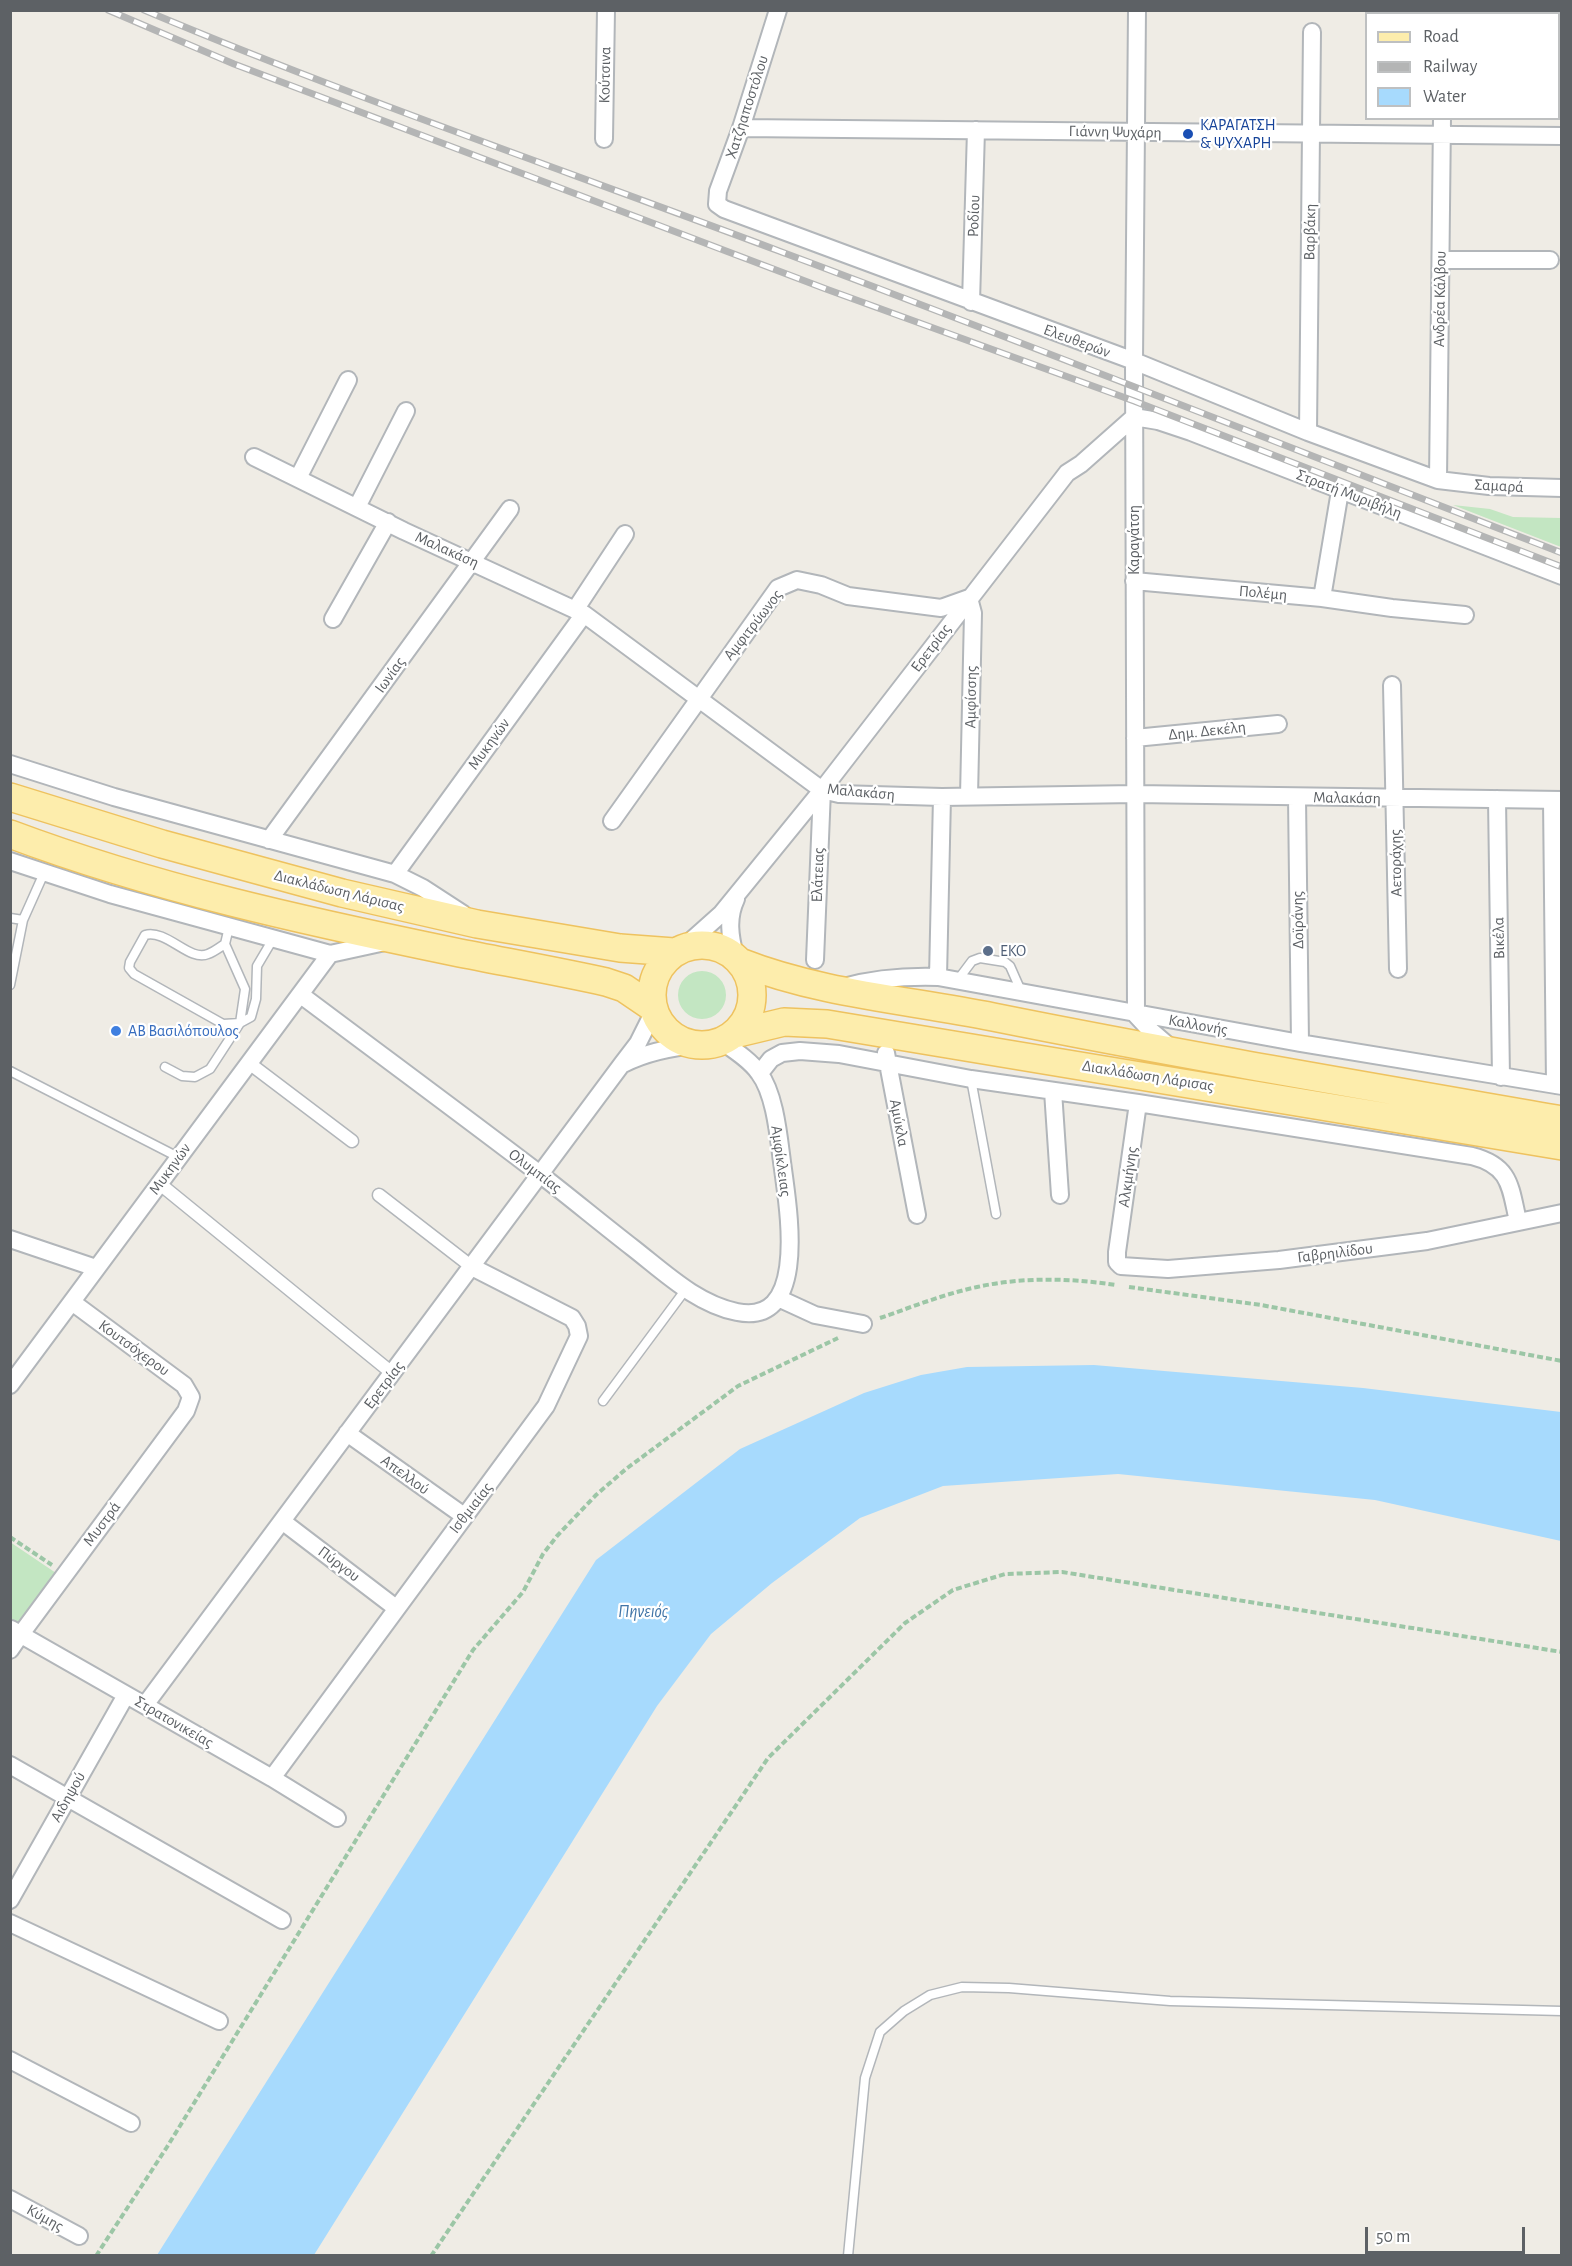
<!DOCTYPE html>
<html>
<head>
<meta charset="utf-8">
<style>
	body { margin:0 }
	#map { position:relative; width:1572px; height:2266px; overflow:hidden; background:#efece5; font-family:"Alegreya Sans",sans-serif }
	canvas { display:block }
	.frame { position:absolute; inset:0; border:12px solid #5d6165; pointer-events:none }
	.legend { position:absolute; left:1365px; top:12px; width:195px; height:108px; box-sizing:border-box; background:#fff; border:2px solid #bec0c1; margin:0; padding:8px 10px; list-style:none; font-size:18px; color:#5d6165 }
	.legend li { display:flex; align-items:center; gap:12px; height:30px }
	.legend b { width:30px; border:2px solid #bec0c1 }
	.scale { position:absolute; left:1365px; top:2227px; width:160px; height:27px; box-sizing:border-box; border:3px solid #5d6165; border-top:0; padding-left:8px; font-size:18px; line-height:21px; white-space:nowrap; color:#5d6165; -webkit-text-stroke:4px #fff; paint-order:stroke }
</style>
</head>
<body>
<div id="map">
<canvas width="1572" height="2266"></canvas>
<div class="frame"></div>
<ul class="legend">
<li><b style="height:8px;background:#fdedac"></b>Road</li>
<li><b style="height:8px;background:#b4b5b5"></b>Railway</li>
<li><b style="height:16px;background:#a7dafd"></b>Water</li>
</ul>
<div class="scale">50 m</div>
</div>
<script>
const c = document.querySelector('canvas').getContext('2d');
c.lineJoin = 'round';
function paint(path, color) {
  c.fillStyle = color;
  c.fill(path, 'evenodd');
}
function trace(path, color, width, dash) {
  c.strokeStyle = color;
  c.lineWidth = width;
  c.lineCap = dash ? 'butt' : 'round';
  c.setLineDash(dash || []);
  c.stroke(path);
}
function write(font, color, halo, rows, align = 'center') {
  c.font = font + ' "Alegreya Sans",sans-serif';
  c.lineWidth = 4.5;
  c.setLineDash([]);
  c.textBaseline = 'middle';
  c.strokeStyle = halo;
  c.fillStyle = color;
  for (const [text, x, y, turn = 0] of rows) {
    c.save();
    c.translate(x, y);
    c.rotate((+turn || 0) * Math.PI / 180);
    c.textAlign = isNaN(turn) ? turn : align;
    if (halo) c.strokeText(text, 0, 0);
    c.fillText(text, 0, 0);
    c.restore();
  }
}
paint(new Path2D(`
	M1453 505 1490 509 1513 517 1561 518V547Z
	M678 995a24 24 0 1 1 48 0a24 24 0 1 1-48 0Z
	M10 1542 56 1573 19 1624 11 1620Z`), '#c3e6c2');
paint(new Path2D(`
	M1094 1365 1363 1388 1561 1412V1541L1375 1500 1118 1474 943 1486 860 1518 772 1583 711 1634 657 1706 314 2255H157L596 1560 740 1449 864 1393 921 1375 967 1367Z`), '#a7dafd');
const service = new Path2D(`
	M10 918 23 920
	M229 927 225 944C220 947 214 952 208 954 189 962 167 929 145 935L130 962 129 968 134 974 223 1024 240 1023 251 1017 256 999 257 966 273 939
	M957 981 972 961 980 958 1005 962 1010 966 1021 991
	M10 985 23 920 44 873
	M165 1067 182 1076 195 1077 210 1069 240 1023 245 989 225 944
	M10 1071 178 1157
	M971 1079 996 1214
	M603 1401 686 1289
	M848 2256 865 2078 880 2032 904 2011 930 1995 962 1987 1009 1988 1170 2001 1562 2011`);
const pedestrian = new Path2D(`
	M249 1063 352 1141
	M160 1184 392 1373
	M379 1195 472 1267`);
const minor = new Path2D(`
	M778 10 741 128 718 191 717 204 724 209 1134 361 1308 432 1438 480 1489 486 1562 488
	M1137 10 1134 361 1136 1015 1149 1029 1171 1048
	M1442 14V10
	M741 128 1562 136
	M604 139 606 10
	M1441 260H1550
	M971 302 976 130
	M1134 417 1158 421 1191 432 1562 576
	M1308 432 1312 32
	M254 457 404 531 584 614 822 790 839 794 942 797 1135 794 1562 800
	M298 478 348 380
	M1438 480 1442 118
	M357 507 406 411
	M1134 581 1322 598 1392 608 1465 615
	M1322 598 1340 491
	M575 610 625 534
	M333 619 388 522
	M1392 685 1398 969
	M1135 738 1278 724
	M10 764 114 797 395 874 423 888 463 914
	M1297 797 1300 1043
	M1497 799 1501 1077
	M1552 800 1555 1085
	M612 821 778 588 797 580 821 585 848 596 941 608 969 598 973 613 969 796
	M269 840 510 509
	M10 861 110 894 330 954 385 942
	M395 874 584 614
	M684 947 721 914 822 790 1067 473 1081 464 1134 417
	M735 956C730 936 727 918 736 899
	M815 960 822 790
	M938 977 942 797
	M844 987C876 978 905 976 938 977L1300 1043 1562 1086
	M301 995C381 1055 461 1114 541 1175 572 1199 602 1224 633 1248 665 1273 697 1304 737 1312 809 1327 788 1208 783 1169 779 1142 776 1095 759 1073 750 1060 734 1050 721 1041
	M886 1053 917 1215
	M623 1064C647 1052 671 1047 698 1045
	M760 1073 771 1059 782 1053 800 1051 839 1054 971 1079 1138 1103 1472 1156C1511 1166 1510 1187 1518 1221
	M1053 1091 1060 1195
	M1138 1103 1117 1252V1262L1121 1266 1168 1269 1279 1260 1427 1241 1562 1213
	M10 1239 96 1268
	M778 1298 815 1315 863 1324
	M10 1385 330 954
	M347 1433 464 1516
	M282 1521 396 1608
	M11 1629 272 1778 337 1818
	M10 1650 21 1634 186 1411 191 1397 184 1385 72 1302
	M145 1705 622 1064 638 1043 654 1011
	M10 1765 282 1920
	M272 1778 546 1406 579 1336 577 1326 572 1318 472 1267
	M10 1900 126 1695
	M10 1923 219 2021
	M10 2060 131 2123
	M10 2199 79 2236`);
const primary = new Path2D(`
	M10 797 162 844 342 893 477 924 620 948 674 952
	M10 834C154 888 305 921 455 952 505 962 556 971 606 982L624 988 652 1007
	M652 995a50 50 0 1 1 100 0a50 50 0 1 1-100 0Z
	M740 962C821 994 909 1000 993 1017 1182 1055 1372 1087 1562 1120
	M734 1034 784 1022 827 1024 1562 1146`);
trace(service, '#b2b6ba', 11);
trace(pedestrian, '#b2b6ba', 15);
trace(minor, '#b2b6ba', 20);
trace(primary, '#eec25f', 30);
trace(new Path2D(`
	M1129 1287 1261 1305 1562 1361
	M880 1318C912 1307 944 1294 977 1287 1022 1277 1070 1278 1116 1285
	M10 1537 52 1565
	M96 2256 167 2147 473 1650 523 1592 543 1554 557 1536 596 1495 626 1469 738 1386 838 1338
	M431 2256 768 1758 905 1623 953 1590 1005 1574 1062 1572 1562 1652`), '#9cc6a6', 4, [6, 3]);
trace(service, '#fff', 8);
trace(pedestrian, '#fff', 12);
trace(minor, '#fff', 16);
trace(primary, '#fdedac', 27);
const rail = new Path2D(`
	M108 10 234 64 826 289 1134 401 1562 567
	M144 10C353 98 567 171 779 251 1041 349 1301 452 1562 553`);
trace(rail, '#b4b5b5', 7);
trace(rail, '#fff', 4.5, [14]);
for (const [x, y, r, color] of [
	[1188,134,6,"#1a4fb4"],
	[988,951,6,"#5c6f8a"],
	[116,1031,6,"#3f7fe0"]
]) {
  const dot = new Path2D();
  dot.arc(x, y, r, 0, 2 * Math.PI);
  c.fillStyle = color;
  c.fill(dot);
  trace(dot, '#fff', 2);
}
write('16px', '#5d6165', '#fff', [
	["Κούτσινα",605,75,-89],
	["Χατζηαποστόλου",747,107,-72],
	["Γιάννη Ψυχάρη",1115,132,1],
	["Ροδίου",974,216,-88],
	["Βαρβάκη",1310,232,-89],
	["Ανδρέα Κάλβου",1440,299,-89],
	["Ελευθερών",1077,341,20],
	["Σαμαρά",1499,486,3],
	["Στρατή Μυριβήλη",1349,494,21],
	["Καραγάτση",1134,540,-90],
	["Μαλακάση",447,550,24],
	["Πολέμη",1263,593,5],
	["Αμφιτρύωνος",753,625,-52],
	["Ερετρίας",931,648,-53],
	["Ιωνίας",390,675,-54],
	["Αμφίσσης",971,697,-89],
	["Δημ. Δεκέλη",1207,731,-6],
	["Μυκηνών",489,744,-54],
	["Μαλακάση",861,792,5],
	["Μαλακάση",1347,798,1],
	["Αετοράχης",1396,863,-91],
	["Ελάτειας",818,875,-88],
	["Διακλάδωση Λάρισας",339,891,14],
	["Δοϊράνης",1298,920,-91],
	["Βικέλα",1499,938,-91],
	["Καλλoνής",1198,1025,10],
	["Διακλάδωση Λάρισας",1148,1076,9],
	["Αμύκλα",899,1123,79],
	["Αμφίκλειας",781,1161,82],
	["Μυκηνών",170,1169,-54],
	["Ολυμπίας",535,1171,37],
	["Αλκμήνης",1128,1177,-82],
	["Γαβρηιλίδου",1335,1253,-7],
	["Κουτσόχερου",134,1348,36],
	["Ερετρίας",384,1385,-53],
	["Απελλού",405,1475,36],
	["Ισθμιαίας",471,1508,-52],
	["Μυστρά",102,1524,-53],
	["Πύργου",339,1564,37],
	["Στρατονικείας",174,1722,30],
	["Αιδηψού",68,1797,-61],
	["Κύμης",45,2218,29]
]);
write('16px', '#164399', '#fff', [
	["ΚΑΡΑΓΑΤΣΗ",1200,125],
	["& ΨΥΧΑΡΗ",1200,143]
], 'left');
write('16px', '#4e5e75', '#fff', [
	["EKO",1000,951]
], 'left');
write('16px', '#366cbe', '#fff', [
	["ΑΒ Βασιλόπουλος",128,1031]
], 'left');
write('italic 18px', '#4175a7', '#fff', [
	["Πηνειός",643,1612]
]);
</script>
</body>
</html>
